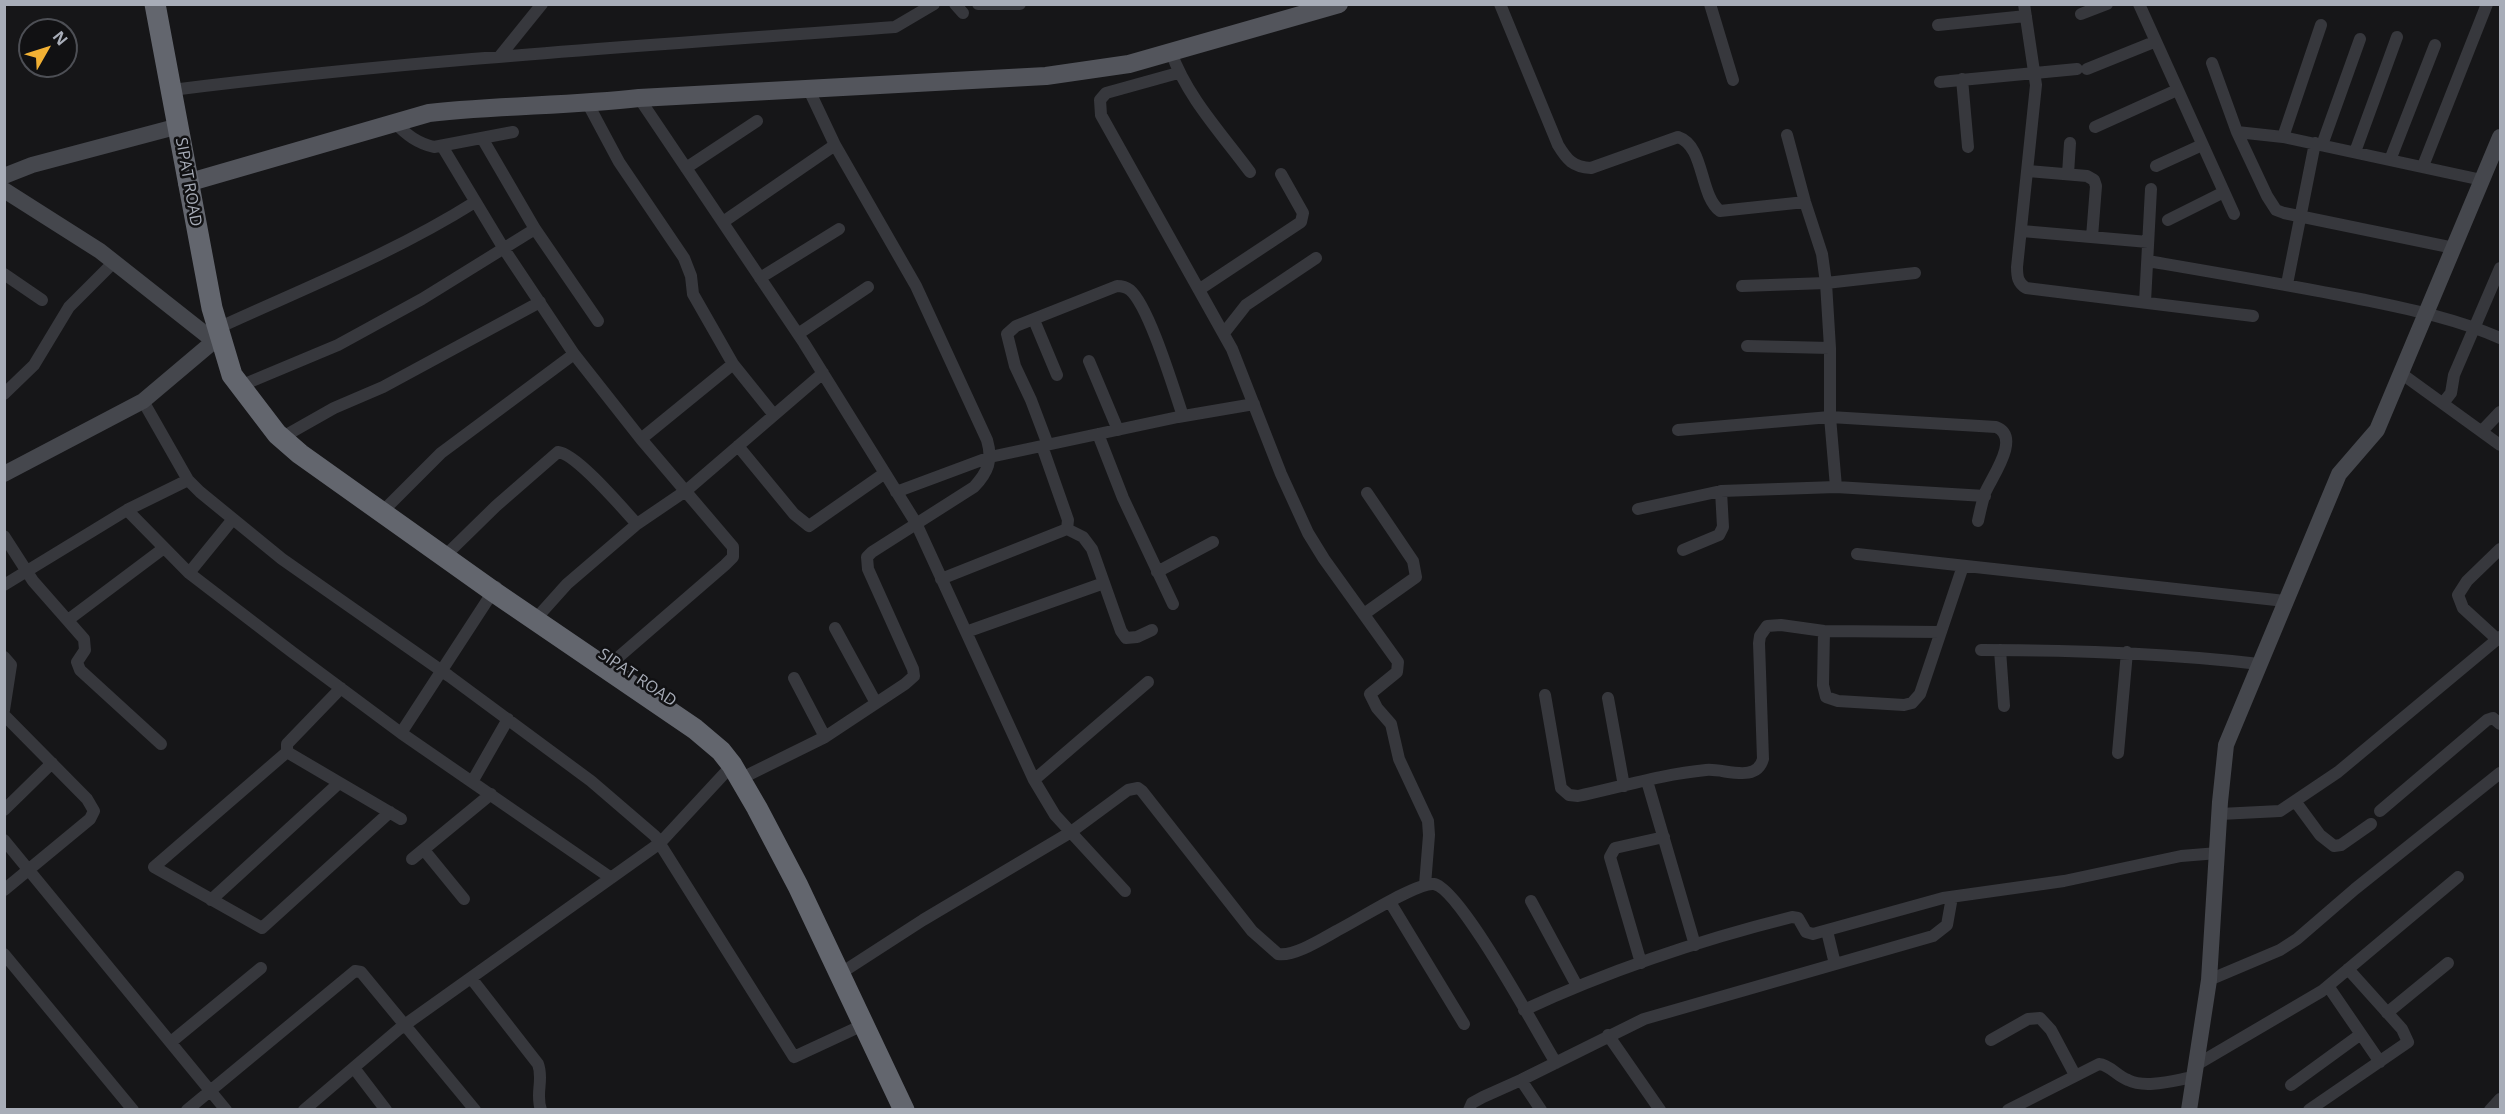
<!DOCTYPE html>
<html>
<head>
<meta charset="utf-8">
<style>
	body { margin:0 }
	#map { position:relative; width:2505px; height:1114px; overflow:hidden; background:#161618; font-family:"Open Sans",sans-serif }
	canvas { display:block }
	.frame { position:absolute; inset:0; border:6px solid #a8adb8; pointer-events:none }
	.north { position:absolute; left:18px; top:18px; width:60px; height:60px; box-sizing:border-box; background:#111113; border:2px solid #4d4f55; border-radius:50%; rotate:51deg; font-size:16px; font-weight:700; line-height:24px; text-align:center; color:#a8adb8 }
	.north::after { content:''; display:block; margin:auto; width:21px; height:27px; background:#f2b134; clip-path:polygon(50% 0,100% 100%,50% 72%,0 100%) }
</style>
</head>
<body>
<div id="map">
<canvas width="2505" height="1114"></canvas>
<div class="frame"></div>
<div class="north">N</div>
</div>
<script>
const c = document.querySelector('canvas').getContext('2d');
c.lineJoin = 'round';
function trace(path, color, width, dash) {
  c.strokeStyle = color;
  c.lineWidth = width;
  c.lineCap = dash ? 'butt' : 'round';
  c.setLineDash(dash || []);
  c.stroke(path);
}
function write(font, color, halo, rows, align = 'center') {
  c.font = font + ' "Open Sans",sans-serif';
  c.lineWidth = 5;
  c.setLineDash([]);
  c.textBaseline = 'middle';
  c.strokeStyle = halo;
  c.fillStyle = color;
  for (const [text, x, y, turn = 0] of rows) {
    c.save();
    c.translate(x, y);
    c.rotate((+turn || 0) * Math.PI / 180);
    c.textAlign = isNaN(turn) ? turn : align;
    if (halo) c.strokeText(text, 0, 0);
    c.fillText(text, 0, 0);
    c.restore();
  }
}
trace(new Path2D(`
	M955 4 963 13
	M978 4H1020
	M1500 4 1558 145C1567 160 1573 167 1591 168L1678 137C1705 146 1699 195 1720 211L1805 202
	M1710 4 1733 80
	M2024 4 2036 85 2017 267C2017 277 2018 283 2026 288L2253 316
	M2139 4 2234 214
	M2081 14 2107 4
	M1938 25 2026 16
	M1171 52C1187 97 1222 134 1250 172
	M500 56 542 4
	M2212 63 2237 132 2267 196 2276 210 2284 213 2454 248
	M2087 69 2154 42
	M1178 73 1106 93 1100 100 1101 115 1232 349 1281 474 1308 533 1324 559 1398 662 1397 672 1370 694 1377 708 1391 724 1399 759 1428 821 1429 835 1425 885
	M1962 79 1968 147
	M1940 82 2077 69
	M172 90C412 60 654 45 895 27L934 4
	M639 98 804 343 916 523 1034 780 1055 815 1125 891
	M588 104 619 162 684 258 691 276 693 294 733 364 774 415
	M395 123C407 135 417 143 434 147L513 132
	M2095 127 2177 90
	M2237 132 2283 137 2482 180
	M1787 135 1805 202 1822 254 1826 283 1830 348V417L1836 487
	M2283 137 2321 25
	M482 138 535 229 598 321
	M2322 145 2360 39
	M442 146 504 249 574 354 641 439 733 547V557L725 565 614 661
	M2355 152 2397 37
	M2390 160 2435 45
	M2156 166 2202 145
	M2423 166 2487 4
	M686 168 757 121
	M2028 171 2087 176 2094 180 2096 186 2092 237
	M2068 174 2070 143
	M2168 220 2224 192
	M723 222 835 145
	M2022 231 2148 242
	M2148 261C2218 273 2289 285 2360 299 2408 309 2455 318 2500 338
	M4 274 42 300
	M760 278 839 229
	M2287 284 2315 143
	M1742 286 1826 283 1915 273
	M1200 289 1301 222 1303 213 1281 174
	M2145 302 2151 189
	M1034 320 1057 375
	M218 328C305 288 394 253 475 202
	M1224 333 1246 305 1316 258
	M798 334 868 287
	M1747 346 1830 348
	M1089 361 1118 430
	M2402 374 2500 445
	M240 386 338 345 422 299 535 229
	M4 394 34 365 69 307 114 262
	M143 401 188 480 200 492 282 559 449 676 591 781 655 836 794 1057 865 1024
	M2443 403 2451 393 2454 375 2500 268
	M1678 430 1830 417 1996 427C2022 437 1991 478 1985 493 1982 502 1980 512 1978 521
	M2482 431 2500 412
	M1098 434 1123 498 1173 604
	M281 438 334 408 383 387 540 302
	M641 439 733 364
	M1048 445 1031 400 1015 366 1007 334 1016 326 1117 286C1122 286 1126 287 1130 290 1149 306 1174 390 1183 416
	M738 446 794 514 809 526 885 473
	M896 492 990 457 1178 417 1254 404
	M389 505 441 453 574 354
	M1638 509 1721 491 1836 487 1985 496
	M127 510 189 573 292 652 401 733 611 878
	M1067 529 1083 537 1092 549 1121 631 1126 638 1137 637 1152 630
	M4 536 33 581 84 639 85 650 77 662 80 670 161 744
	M1683 550 1719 535 1723 527 1721 491
	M450 551 496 506 558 452C577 454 623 509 637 524
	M1857 554 2285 601
	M1157 572 1213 542
	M189 573 233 519
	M941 579 1067 529 1068 520 1042 446
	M4 585 127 510 188 480
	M541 613 567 584 637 524 687 490 823 373
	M1364 614 1416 577 1413 561 1367 493
	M68 620 164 548
	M835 628 876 703
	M1824 631 1823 685 1826 697 1838 701 1904 705 1912 703 1920 694 1963 566
	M966 632 1104 583
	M2498 640 2463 608 2458 595 2467 581 2500 549
	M1981 650C2075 650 2166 653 2259 664
	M2000 650 2004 706
	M4 657 11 665 4 710
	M794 678 825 737
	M1545 695 1561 788 1569 795 1578 796C1620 787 1663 774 1706 770 1724 768 1756 784 1763 759L1759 643 1760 636 1767 626 1781 625 1824 631 1941 632
	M1608 698 1624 786
	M4 715 87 799 94 811 90 819 4 890
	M401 733 496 587
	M287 752V744L341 688
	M2118 753 2127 652
	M750 774 825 737 905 684 914 676 913 669 868 569 867 557 872 552 974 487C988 472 993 460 987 440L916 286 835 145 809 90
	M1034 780 1148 682
	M1647 781 1695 945
	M472 782 508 719
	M2295 801 2320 835 2334 846 2341 845 2371 824
	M4 810 52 763
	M2380 811 2487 720 2493 718 2500 724
	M390 812 262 928 154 867 287 752 401 819
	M2220 814 2280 811 2338 772 2500 637
	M4 840 226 1110
	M424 850 464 899
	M412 859 491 794
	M211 900 339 783
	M1531 901 1577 986
	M1390 902 1464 1024
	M1827 931 1835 964
	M4 954 133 1110
	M1641 963 1610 857 1615 848 1664 837
	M841 973 923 920 1071 832 1128 790 1138 788 1142 791 1252 931 1278 954C1295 957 1325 937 1340 929 1358 920 1417 882 1434 884 1460 888 1538 1034 1556 1063
	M471 978 538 1064C544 1080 535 1093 541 1110
	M2209 980 2280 950 2297 939 2355 889 2500 773
	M2328 986 2380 1062
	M1524 1010C1610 970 1700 940 1792 917L1798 918 1806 932 1813 934 1943 898 2064 881 2181 856 2218 853
	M2387 1013 2448 963
	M1608 1035 1660 1110
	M1991 1040 2028 1019 2040 1018 2051 1030 2075 1075
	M171 1042 261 968
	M2196 1065 2322 991 2458 877
	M354 1068 386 1110
	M1521 1080 1541 1110
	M2291 1085 2361 1034
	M187 1110 355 971 361 972 475 1110
	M304 1110 399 1029 660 843 735 762
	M1469 1110 1472 1103 1483 1097 1521 1080 1644 1019 1933 936 1947 925 1952 897
	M2008 1110 2099 1064C2110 1065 2117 1076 2128 1080 2146 1089 2175 1080 2194 1077
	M2309 1110 2408 1042 2402 1029 2348 969
	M2490 1110 2500 1099`), '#37383d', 12);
trace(new Path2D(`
	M4 176 32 165 179 126
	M4 190 100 251 214 341
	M4 474 143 401 220 336
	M2189 1110 2209 980 2220 802 2226 745 2339 474 2377 430 2500 137`), '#45474d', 16);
trace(new Path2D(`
	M187 183 429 113C499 105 569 106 639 98L1046 76 1129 64 1339 4`), '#53555c', 18);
trace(new Path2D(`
	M155 4 212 308 232 375 277 434 300 454 494 592 695 729 721 751 732 765 757 808 798 886 904 1110`), '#63666e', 21);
write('16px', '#a8adb8', '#111113', [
	["SIPAT ROAD",188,182,80],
	["SIPAT ROAD",637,678,34]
]);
</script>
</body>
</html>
